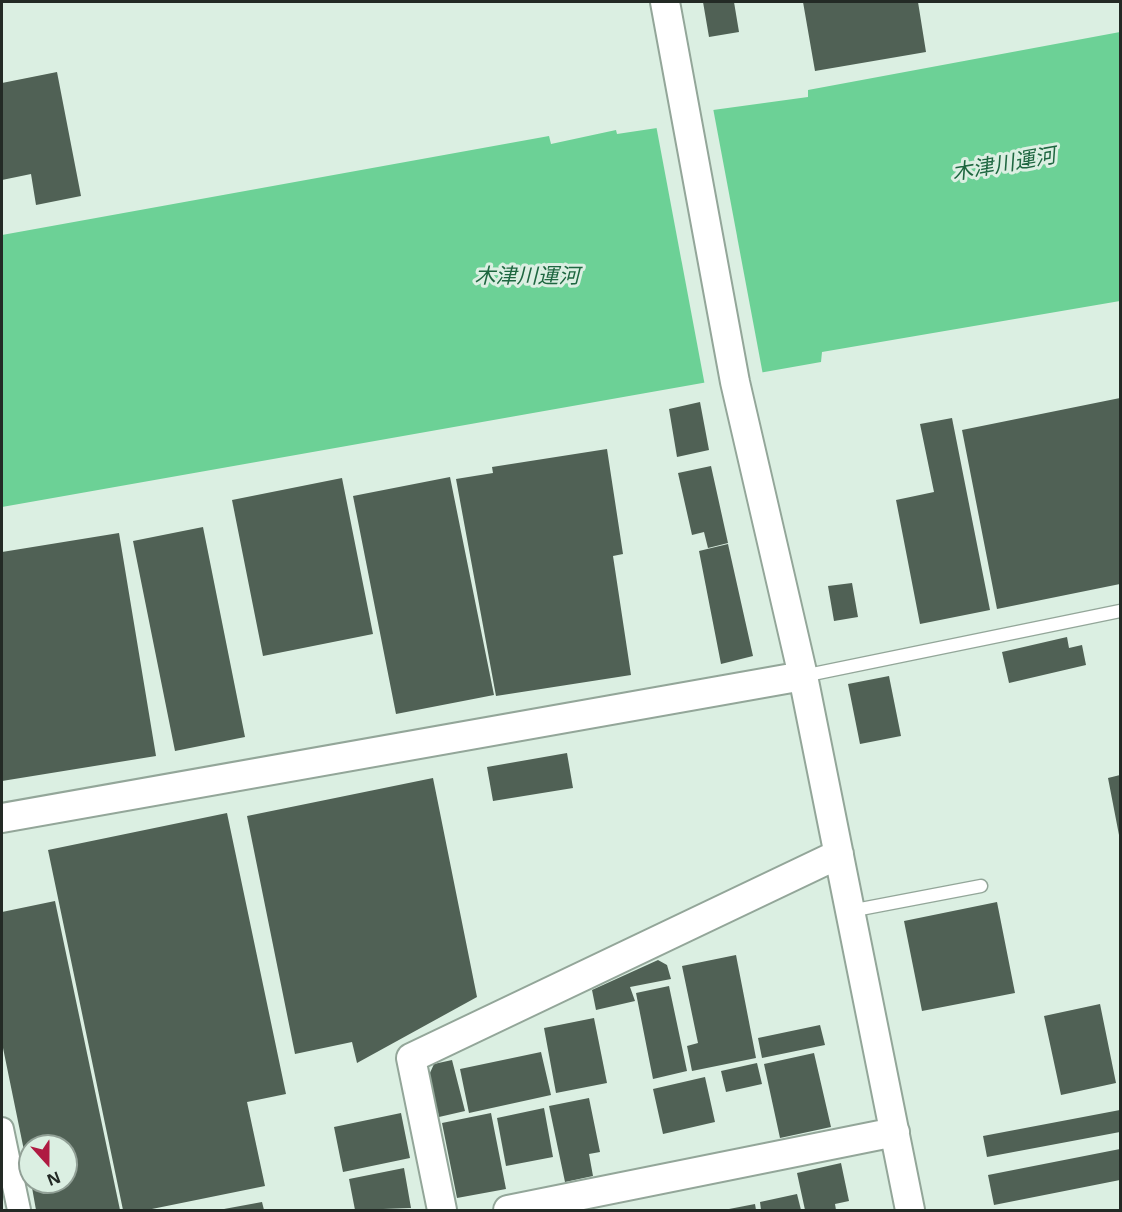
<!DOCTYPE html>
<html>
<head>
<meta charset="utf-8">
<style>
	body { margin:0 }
	#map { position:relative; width:1122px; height:1212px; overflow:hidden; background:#dbefe2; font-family:"Noto Sans",sans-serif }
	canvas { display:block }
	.frame { position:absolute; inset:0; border:3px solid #232a25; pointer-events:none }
	.north { position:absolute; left:18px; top:1134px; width:60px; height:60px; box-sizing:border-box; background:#dbefe2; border:2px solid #91a096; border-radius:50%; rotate:159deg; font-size:16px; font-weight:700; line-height:24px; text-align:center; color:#232a25 }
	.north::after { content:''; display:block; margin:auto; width:21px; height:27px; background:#af1b42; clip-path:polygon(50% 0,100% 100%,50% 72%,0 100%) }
</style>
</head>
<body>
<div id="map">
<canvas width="1122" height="1212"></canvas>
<div class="frame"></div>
<div class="north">N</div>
</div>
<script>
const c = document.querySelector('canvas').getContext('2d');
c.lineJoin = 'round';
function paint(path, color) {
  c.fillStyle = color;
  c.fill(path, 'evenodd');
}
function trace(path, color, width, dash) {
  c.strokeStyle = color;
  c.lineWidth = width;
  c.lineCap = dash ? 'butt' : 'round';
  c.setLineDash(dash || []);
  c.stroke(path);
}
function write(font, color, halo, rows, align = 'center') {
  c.font = font + ' "Noto Sans","Noto Sans JP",sans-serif';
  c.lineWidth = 6;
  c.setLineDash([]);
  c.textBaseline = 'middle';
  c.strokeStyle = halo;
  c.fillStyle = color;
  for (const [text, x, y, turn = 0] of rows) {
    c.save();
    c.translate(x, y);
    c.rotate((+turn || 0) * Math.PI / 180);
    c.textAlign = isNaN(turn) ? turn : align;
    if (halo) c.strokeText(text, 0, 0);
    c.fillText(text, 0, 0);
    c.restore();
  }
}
paint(new Path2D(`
	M1120 32V301L822 352 821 362 2 507V235L549 136 551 144 616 130 617 134 657 128 713 110 808 97V90Z`), '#6cd196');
paint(new Path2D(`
	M713 108 763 375 705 386 656 125Z`), '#dbefe2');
paint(new Path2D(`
	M703 2H734L739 32 709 37Z
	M803 2H918L926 52 815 71Z
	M57 72 81 196 36 205 31 174 2 180V83Z
	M1120 398V584L997 609 962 430Z
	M700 402 709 450 677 457 669 409Z
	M952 418 990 610 920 624 896 500 934 492 920 424Z
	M607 449 623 554 613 556 631 675 496 696 456 479 493 473 492 467Z
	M711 466 728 543 708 548 704 532 692 535 678 473Z
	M450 477 494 695 396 714 353 496Z
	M342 478 373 634 263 656 232 500Z
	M203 527 245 737 175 751 133 541Z
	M119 533 156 756 2 781V552Z
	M728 544 753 656 721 664 699 551Z
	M852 583 858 617 834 621 828 586Z
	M1067 637 1069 648 1082 645 1086 665 1009 683 1002 652Z
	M889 676 901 736 860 744 848 684Z
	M567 753 573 788 493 801 487 767Z
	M1120 775V835H1119L1108 778Z
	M433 778 477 997 357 1063 352 1042 295 1054 247 816Z
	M227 813 286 1094 247 1102 265 1186 147 1210H123L48 850Z
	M55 901 120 1210H36L31 1182H66V1146H30L29 1175 2 1043V912Z
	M997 902 1015 993 922 1011 904 921Z
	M736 955 756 1058 692 1071 687 1046 698 1043 682 966Z
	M658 960 667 965 671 979 630 987 635 1001 596 1010 592 990Z
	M669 986 687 1071 653 1079 636 993Z
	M1100 1004 1116 1083 1061 1095 1044 1016Z
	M594 1018 607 1083 556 1093 544 1028Z
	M820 1025 825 1045 762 1058 758 1038Z
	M541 1052 551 1095 469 1113 460 1069Z
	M814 1053 831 1127 780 1138 764 1064Z
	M452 1060 465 1111 439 1117 429 1075 434 1064Z
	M757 1063 762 1084 726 1092 721 1071Z
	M705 1077 715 1122 663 1134 653 1089Z
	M589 1098 600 1152 589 1154 593 1176 565 1182 549 1106Z
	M544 1108 553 1157 506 1166 497 1118Z
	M1120 1110V1132L987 1157 983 1136Z
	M401 1113 410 1158 343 1172 334 1127Z
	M491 1113 506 1189 457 1198 442 1123Z
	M1120 1149V1180L994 1205 988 1175Z
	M841 1163 849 1201 835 1204 836 1210H805L797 1173Z
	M404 1168 411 1208 355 1210 349 1179Z
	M797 1194 801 1210H761L760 1202Z
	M262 1202 264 1210H224V1209Z
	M755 1204 756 1210H729V1209Z`), '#506155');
const service = new Path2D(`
	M803 676 1120 611
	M850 911 981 886`);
const minor = new Path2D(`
	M2 1129 19 1210`);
const tertiary = new Path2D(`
	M665 2 735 382 803 676 910 1210
	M2 818 803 676
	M442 1210 411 1058 839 854
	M508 1210 895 1132`);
trace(service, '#93a699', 15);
trace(minor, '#93a699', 26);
trace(tertiary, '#93a699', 32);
trace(service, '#fff', 12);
trace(minor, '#fff', 22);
trace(tertiary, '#fff', 28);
write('italic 21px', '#1e6740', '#dbefe2', [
	["木津川運河",1004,165,-10],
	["木津川運河",527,277]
]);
</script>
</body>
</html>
